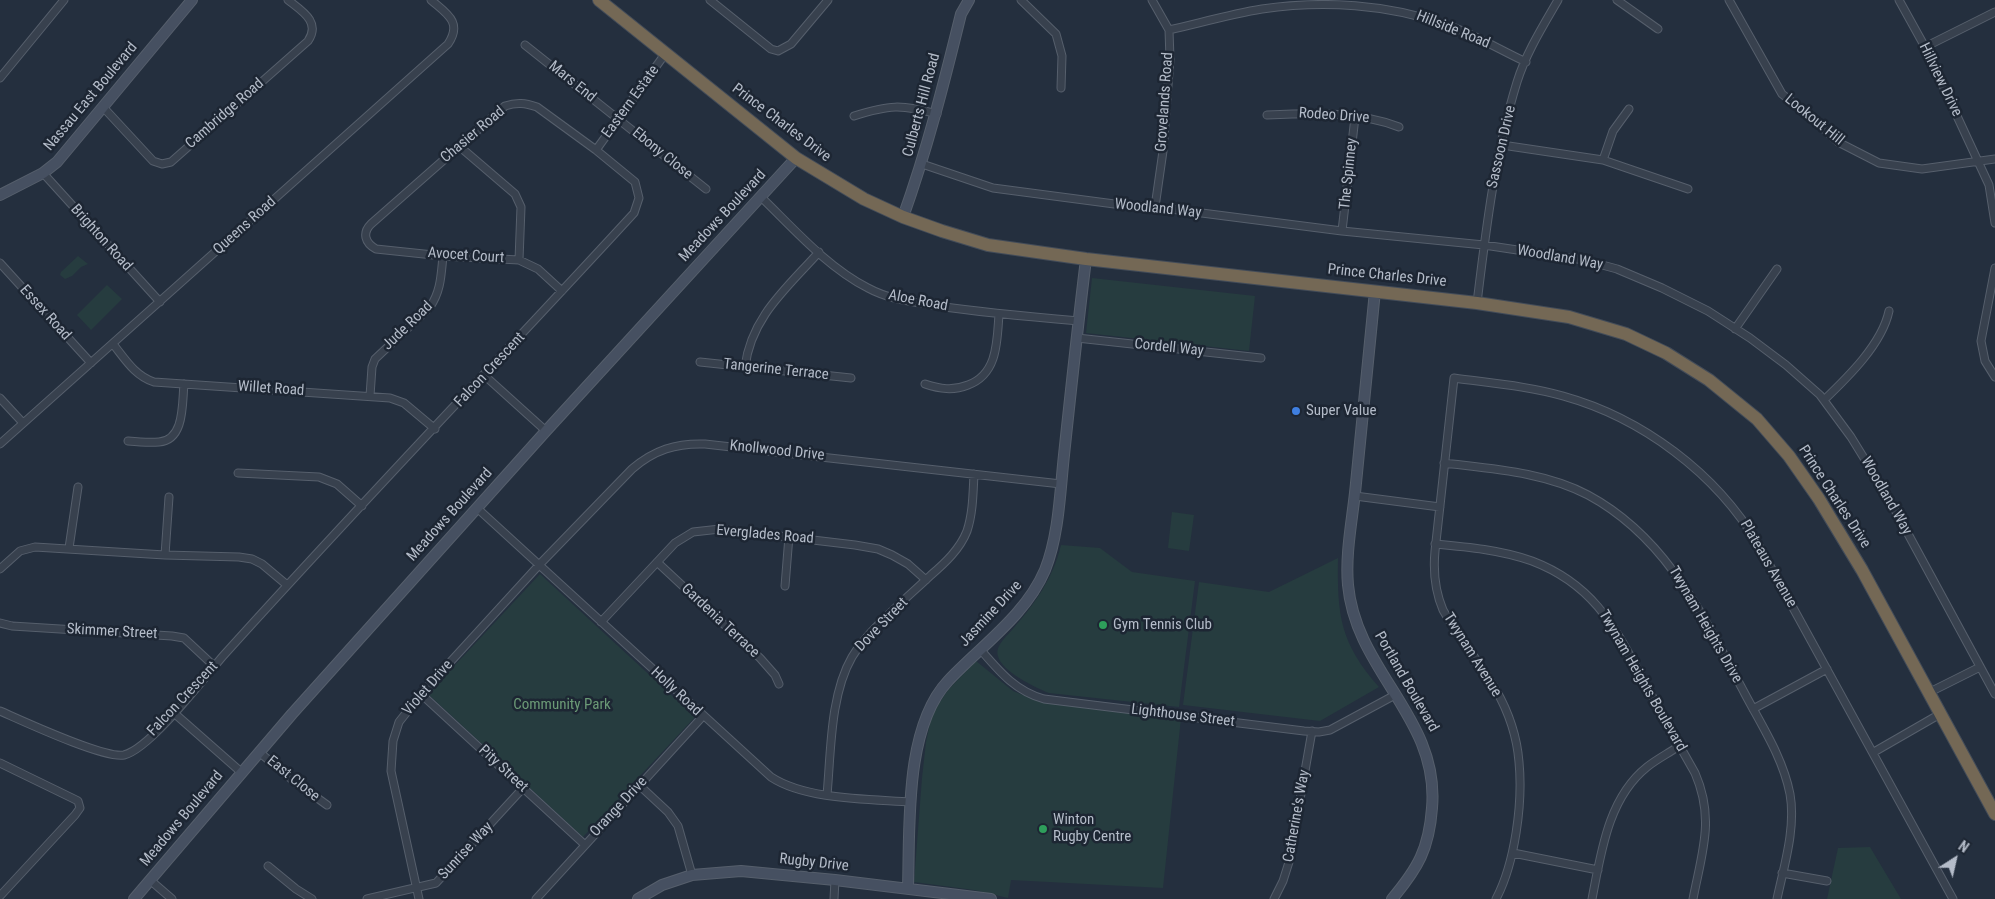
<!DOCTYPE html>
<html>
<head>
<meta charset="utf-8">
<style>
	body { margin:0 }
	#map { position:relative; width:1995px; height:899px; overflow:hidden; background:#242f3e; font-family:"Roboto Condensed",sans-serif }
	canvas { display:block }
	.north { position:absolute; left:1930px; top:834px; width:50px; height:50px; -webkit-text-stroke:4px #1d2633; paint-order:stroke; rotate:35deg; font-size:14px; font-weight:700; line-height:20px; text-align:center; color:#b4bcc9 }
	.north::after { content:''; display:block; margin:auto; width:18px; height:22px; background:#b4bcc9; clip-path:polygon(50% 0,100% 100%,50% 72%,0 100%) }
</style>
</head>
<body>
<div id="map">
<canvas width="1995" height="899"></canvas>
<div class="north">N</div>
</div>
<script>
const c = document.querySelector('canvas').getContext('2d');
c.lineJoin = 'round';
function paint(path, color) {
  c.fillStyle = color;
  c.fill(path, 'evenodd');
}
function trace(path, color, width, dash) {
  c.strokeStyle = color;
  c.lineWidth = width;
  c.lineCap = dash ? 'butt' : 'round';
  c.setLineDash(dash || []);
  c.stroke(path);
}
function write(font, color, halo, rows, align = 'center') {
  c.font = font + ' "Roboto Condensed",sans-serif';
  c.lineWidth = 5;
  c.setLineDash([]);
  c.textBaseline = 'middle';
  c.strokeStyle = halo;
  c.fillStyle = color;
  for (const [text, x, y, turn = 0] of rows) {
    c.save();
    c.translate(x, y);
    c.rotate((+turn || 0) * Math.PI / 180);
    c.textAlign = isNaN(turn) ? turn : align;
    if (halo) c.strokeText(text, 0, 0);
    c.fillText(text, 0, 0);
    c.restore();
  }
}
paint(new Path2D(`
	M78 256 88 264 81 267 72 276 65 279 60 275 61 272Z
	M1092 278 1255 296 1249 351 1086 333Z
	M107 285 122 299 91 330 77 315Z
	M1172 512 1194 515 1189 551 1168 548Z
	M1061 545 1100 548 1132 572 1195 581 1179 707 1049 693C1036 688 1001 671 998 656 995 646 1006 637 1012 630 1034 605 1053 579 1061 545Z
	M1338 558C1337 615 1340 643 1379 687L1320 721 1183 705 1199 582 1269 592Z
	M540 574 695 717 583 837 428 694Z
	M976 661 1013 691 1040 702 1181 718 1163 888 1011 880 1008 898 974 890 914 882 922 778 926 742 932 714 948 690Z
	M1870 847 1901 899H1827L1838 848Z`), '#263c3f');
const street = new Path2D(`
	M710 0 771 49 778 51 791 44 828 0
	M1021 0 1056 34 1062 56 1061 88
	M1152 0 1169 30 1170 59 1163 151 1155 207
	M1617 0 1658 29
	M1729 0 1782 94 1805 112 1838 142 1879 163 1922 169 1995 159
	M1899 0 1925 47 1989 185 1995 223
	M1169 30C1200 23 1231 14 1262 9 1323 0 1388 4 1447 25 1474 34 1500 50 1526 62
	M525 45 706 189
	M1925 47 1995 12
	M0 78 64 0
	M103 107 153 161 162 164 171 162 308 41C321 22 302 11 288 0
	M1267 115C1311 113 1358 111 1399 127
	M854 116C889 105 901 104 937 114
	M1502 145 1603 160 1688 189
	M459 146 515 194 521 207 519 260
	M596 150 665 54
	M1603 160 1613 131 1629 109
	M922 164 993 188 1122 205 1155 207 1342 231 1484 245 1584 260 1617 269 1662 288 1708 311 1750 338 1786 365 1820 395 1851 437 1888 497 1995 694
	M43 173 160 302
	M761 197C794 229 827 267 868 288 890 300 914 302 938 306 985 313 1032 317 1079 321
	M1342 231 1355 117
	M0 263 91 363
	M1995 268 1981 341 1985 361 1995 377
	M1477 303C1486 229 1495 153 1517 82 1526 53 1543 26 1558 0
	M1735 329 1777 269
	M1077 338 1261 358
	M113 344C125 359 135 376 154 382L390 398 404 403 435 429
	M700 362 851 378
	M745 367C751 317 787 288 819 252
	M484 375 546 431
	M925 384C940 389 953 391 968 385 998 374 997 341 999 314
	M370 396 372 367 375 359 430 307C441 291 441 275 443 256
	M0 398 23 423
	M1824 400C1848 377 1882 344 1889 311
	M128 441C138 442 149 443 159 442 185 440 182 403 184 384
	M0 444 448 44C463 22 446 13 431 0
	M1444 463C1493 469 1544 472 1588 495 1668 538 1704 618 1745 694 1762 726 1783 758 1790 794 1796 828 1784 866 1777 899
	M238 473 319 477 337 484 362 506
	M1355 496 1440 507
	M477 508 771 777C806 800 869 799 911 802
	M1435 544C1468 547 1501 550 1532 561 1595 585 1615 628 1645 683 1661 713 1678 743 1695 773 1715 819 1702 852 1693 899
	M69 548 78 487
	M165 555 169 497
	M657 562 760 658 775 675 779 684
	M0 569 20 551 35 547 165 555 239 557 252 559 262 564 287 585
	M785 586 789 536
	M601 622 675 543 693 532 720 529 855 545 878 549 892 555 908 564 926 580
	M0 623 12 626 172 636 184 638 214 666
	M980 649C999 671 1015 691 1044 699L1304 731 1319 732 1330 730 1395 695
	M1928 693 1980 667
	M421 694 584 844
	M1753 709 1827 669
	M0 711C23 721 104 759 124 755 150 749 204 678 223 656 358 506 498 361 634 213L639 198 635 182 596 150 537 107C525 103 517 102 505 106L371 224C362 233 365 243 376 249L443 256 519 260 538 269 562 291
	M174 713 241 772
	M259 752 295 782 327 805
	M1874 752 1940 714
	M0 763 72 798 78 801 80 808 75 815 0 896
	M639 785 668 812 678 826 692 875
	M827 795C831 752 830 695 852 657 868 630 908 597 931 575 945 563 960 549 967 531 973 513 973 493 974 474
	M1513 853 1598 870
	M268 866 296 889 312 899
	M1782 873 1827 881
	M150 880 172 899
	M367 899 436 883 523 788
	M419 899 391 771 393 741 399 722 421 694 539 565 632 469C654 450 676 443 705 444L1061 484
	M536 899 703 716
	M834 899 835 880
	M1274 899 1283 881 1289 862 1312 731
	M1496 899C1515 863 1523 803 1519 762 1517 737 1508 711 1496 690 1480 662 1459 638 1443 610 1435 591 1433 572 1435 551L1454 378C1490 383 1528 386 1563 396 1642 418 1716 473 1758 544L1953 899
	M1592 899C1601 853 1608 798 1647 767 1657 759 1669 753 1679 746`);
const secondary = new Path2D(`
	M0 195 43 173 57 162 192 0
	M903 217C927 150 944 83 961 14L969 0
	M1375 291C1369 355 1362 419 1356 483 1353 517 1345 552 1348 585 1356 672 1440 718 1432 808 1429 849 1418 868 1392 899
	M908 888C910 827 904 728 948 681 981 646 1026 615 1045 570 1059 535 1060 492 1064 455 1071 389 1078 324 1086 259
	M134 899 292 714 546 431 796 158
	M638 899 662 885 692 875 741 871 835 880 991 899`);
const highway = new Path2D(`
	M599 0 796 158 864 199 903 217 942 231 988 245 1086 259 1477 303 1569 317 1626 334 1666 353 1709 380 1757 419 1789 456 1819 499 1862 570 1995 814`);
trace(street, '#565f6c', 9);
trace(secondary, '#565f6c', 12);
trace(highway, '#434c59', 14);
trace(street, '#38414e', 7);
trace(secondary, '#465061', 10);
trace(highway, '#746855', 12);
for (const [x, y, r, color] of [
	[1296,411,5,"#3f7fe0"],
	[1103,625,5,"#2e9e5b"],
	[1043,829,5,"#2e9e5b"]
]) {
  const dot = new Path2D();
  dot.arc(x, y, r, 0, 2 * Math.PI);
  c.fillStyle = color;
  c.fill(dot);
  trace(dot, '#1d2633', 2);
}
write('15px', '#b4bcc9', '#1d2633', [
	["Hillside Road",1453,30,22],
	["Hillview Drive",1940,80,64],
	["Mars End",572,82,39],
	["Nassau East Boulevard",91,97,-50],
	["Eastern Estate",631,102,-54],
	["Grovelands Road",1165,102,-86],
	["Culberts Hill Road",922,105,-75],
	["Cambridge Road",225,114,-41],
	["Rodeo Drive",1334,116,4],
	["Lookout Hill",1814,120,39],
	["Prince Charles Drive",781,123,37],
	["Chasier Road",473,135,-40],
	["Sassoon Drive",1502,147,-77],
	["Ebony Close",662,154,39],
	["The Spinney",1349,174,-84],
	["Woodland Way",1158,209,6],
	["Meadows Boulevard",723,216,-47],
	["Queens Road",245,226,-42],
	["Brighton Road",101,238,48],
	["Avocet Court",466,256,4],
	["Woodland Way",1560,258,10],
	["Prince Charles Drive",1387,276,6],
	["Aloe Road",918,301,11],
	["Essex Road",45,313,48],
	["Jude Road",408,326,-44],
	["Cordell Way",1169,348,6],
	["Falcon Crescent",490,370,-47],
	["Tangerine Terrace",776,370,6],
	["Willet Road",271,389,4],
	["Knollwood Drive",777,451,6],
	["Woodland Way",1886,496,60],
	["Prince Charles Drive",1834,497,57],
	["Meadows Boulevard",450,515,-48],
	["Everglades Road",765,535,5],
	["Plateaus Avenue",1768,564,60],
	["Jasmine Drive",991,614,-47],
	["Gardenia Terrace",720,621,43],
	["Dove Street",882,625,-46],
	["Twynam Heights Drive",1705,625,60],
	["Skimmer Street",112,632,3],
	["Twynam Avenue",1472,655,58],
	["Twynam Heights Boulevard",1642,681,60],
	["Portland Boulevard",1406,682,60],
	["Violet Drive",428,688,-49],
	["Holly Road",676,692,43],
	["Falcon Crescent",183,699,-47],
	["Lighthouse Street",1183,716,7],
	["Pity Street",503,769,43],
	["East Close",293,779,39],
	["Orange Drive",619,807,-47],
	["Catherine's Way",1297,816,-80],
	["Meadows Boulevard",182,819,-50],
	["Sunrise Way",466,851,-47],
	["Rugby Drive",814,863,6]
]);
write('15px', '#b4bcc9', '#1d2633', [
	["Super Value",1306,411],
	["Gym Tennis Club",1113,625],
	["Winton",1053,820],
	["Rugby Centre",1053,837]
], 'left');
write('15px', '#6b9a76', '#1d2633', [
	["Community Park",562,705]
]);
</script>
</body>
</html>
